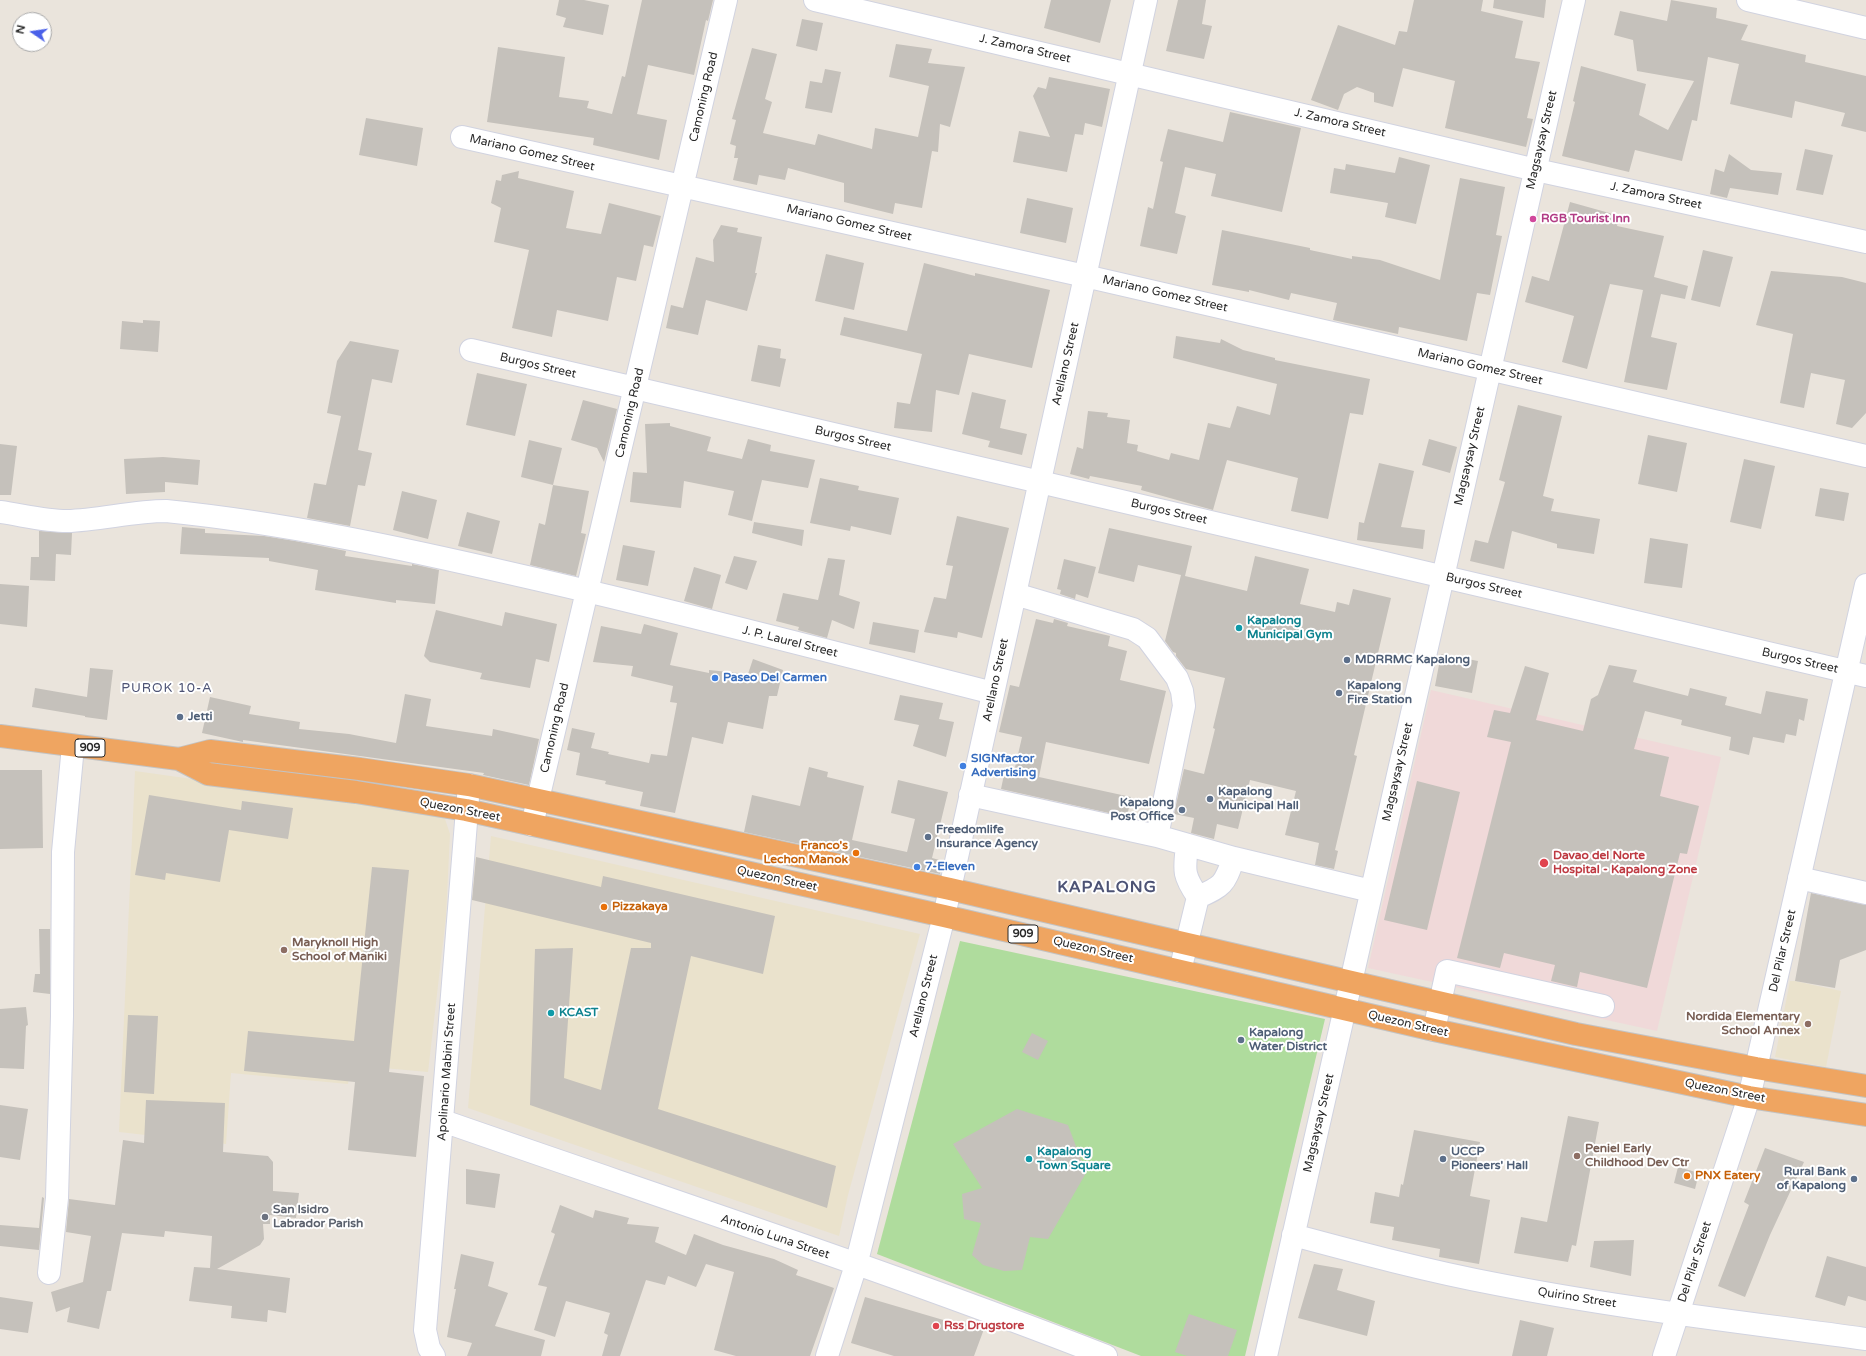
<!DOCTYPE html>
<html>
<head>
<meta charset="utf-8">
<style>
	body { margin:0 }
	#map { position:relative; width:1866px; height:1356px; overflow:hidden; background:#eae4dc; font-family:"Varela Round",sans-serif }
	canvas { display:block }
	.north { position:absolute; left:12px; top:12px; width:40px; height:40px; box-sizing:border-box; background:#fff; border:1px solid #a9a9a9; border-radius:50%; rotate:283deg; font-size:11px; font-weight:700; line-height:16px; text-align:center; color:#292929 }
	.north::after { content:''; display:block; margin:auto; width:14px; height:18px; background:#4a60e9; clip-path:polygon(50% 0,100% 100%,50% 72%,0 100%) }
</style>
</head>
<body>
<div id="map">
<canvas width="1866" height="1356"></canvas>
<div class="north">N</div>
</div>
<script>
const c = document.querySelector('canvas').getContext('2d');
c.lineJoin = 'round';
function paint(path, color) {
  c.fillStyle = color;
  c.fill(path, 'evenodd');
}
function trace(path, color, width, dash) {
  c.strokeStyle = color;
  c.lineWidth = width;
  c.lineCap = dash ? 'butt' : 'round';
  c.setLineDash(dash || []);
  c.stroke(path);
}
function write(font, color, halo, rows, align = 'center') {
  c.font = font + ' "Varela Round",sans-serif';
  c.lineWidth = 4;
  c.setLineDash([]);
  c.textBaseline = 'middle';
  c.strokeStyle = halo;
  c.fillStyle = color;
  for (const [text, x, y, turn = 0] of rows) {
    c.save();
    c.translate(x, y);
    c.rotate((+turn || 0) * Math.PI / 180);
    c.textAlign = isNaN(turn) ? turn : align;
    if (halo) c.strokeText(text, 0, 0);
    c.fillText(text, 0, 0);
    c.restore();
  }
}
paint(new Path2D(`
	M135 771 435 813 445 819 450 834 446 916 428 1072 351 1065 348 1084 231 1073 226 1144 119 1132Z
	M491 836 920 934 848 1195 839 1236 468 1108Z
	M1790 981H1795L1841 991 1826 1067 1775 1057Z`), '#eae2cc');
paint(new Path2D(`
	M1431 690 1721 757 1657 1031 1368 968Z`), '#f0d9d9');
paint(new Path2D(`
	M960 941 1325 1019 1245 1356H1141L877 1254Z`), '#afdc9d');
paint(new Path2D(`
	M559 0H584L609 5 603 35 563 27 566 18 556 15Z
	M642 0H713L708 21 706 20 694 75 648 65 637 114 667 120 659 160 593 145 594 138 487 122 498 47 565 57 559 97 589 101 587 108 612 114 622 76 625 77Z
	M1051 0H1111L1100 43 1044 28Z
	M1178 0H1206L1202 24 1212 26 1204 59 1166 51Z
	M1414 0H1483L1481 11 1523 21 1515 58 1540 62 1527 118 1533 119 1526 147 1445 128 1455 81 1403 68 1393 107 1374 102V93L1357 87 1344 94 1338 110 1311 100 1338 25 1395 45 1399 31 1407 32Z
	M1494 0H1546L1544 18 1493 8Z
	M1671 0 1717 8 1716 18 1748 25 1741 40 1806 55 1805 62 1866 76V132L1841 126 1845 113 1795 101 1792 118 1730 104 1739 64 1708 57 1697 121 1692 120 1682 161 1635 150 1629 172 1562 156 1575 102 1573 101 1581 66 1646 84 1639 115 1668 130 1694 81 1637 71 1633 40 1614 35 1620 11 1667 21Z
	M802 19 823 23 817 51 796 46Z
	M896 44 932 49 928 63 965 67 950 127 940 124 938 152 932 151 922 208 895 203 893 214 844 202V183L788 168 785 180 759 175 757 185 733 180 738 158H734L736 146 730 144 736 120 732 119 752 48 777 54 765 99 772 102 763 133 815 145 818 134 872 149 875 128 918 137 929 86 889 77Z
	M825 69 841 72 832 113 805 108 810 81 822 83Z
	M1049 77 1110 89 1102 127 1085 123 1083 135 1075 134 1067 172 1013 162 1019 131 1050 137 1033 96 1038 87 1046 89Z
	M1230 112 1301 128 1282 212 1211 196 1216 174 1185 167 1175 213 1186 216 1177 254 1140 246 1148 207 1153 209 1163 162 1160 161 1168 129 1223 142Z
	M366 118 423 128 417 166 359 155Z
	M1805 149 1833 155 1823 195 1796 190Z
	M1729 154 1751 170 1782 173 1778 195 1730 188 1727 198 1710 194 1715 169 1724 172Z
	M1399 157 1430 165 1416 224 1385 217 1388 203 1330 193 1334 168 1345 170 1346 164 1395 173Z
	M519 171 518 178 574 191 566 228 601 234 609 203 661 216 653 247 644 245 636 281 617 277 608 321 557 310 552 337 512 328 529 250 494 242 501 208 491 203 496 180 501 181 502 175Z
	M1460 178 1505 187 1496 235 1502 236 1490 295 1477 293 1467 341 1399 327 1398 334 1333 320 1337 303 1291 293 1289 300 1249 290V292L1212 285 1222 230 1310 248V250L1352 259V256L1380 260 1440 280Z
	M1027 198 1073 208 1066 243 1020 233Z
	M1570 202 1620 216 1617 226 1664 236 1654 277 1688 286 1685 299 1661 294 1651 337 1677 343 1667 390 1624 382 1643 290 1610 284 1587 369 1562 362 1574 316 1525 302 1532 276 1549 281Z
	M721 225 738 228 737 232 762 237 755 273H757L747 311 706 300 698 335 666 328 671 305 683 308 696 257 714 262 713 240Z
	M1703 250 1733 257 1720 307 1691 300Z
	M826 254 864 263 854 310 815 301Z
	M924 263 975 276V273L1050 290 1032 368 969 354 959 395 936 390 932 432 894 428 897 402 910 404 922 354 840 335 844 317 907 331Z
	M1771 271 1842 277 1866 283V413L1852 428 1836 424 1845 380 1811 373 1804 408 1780 403 1793 334 1756 325Z
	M143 320 160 321 158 352 120 349 122 321 143 323Z
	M1176 336 1220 343 1221 339 1243 350 1275 358V360L1370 379 1363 415 1350 413 1328 519 1291 511 1298 478 1227 460 1213 510 1141 490 1142 486 1090 476 1089 479 1070 474 1077 447 1083 449 1088 411 1108 413 1107 417 1130 420 1127 443 1138 445 1137 451 1169 460 1171 453 1199 460 1208 423 1230 428 1237 406 1270 415 1277 384 1173 358Z
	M350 341 399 350 392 383 372 379 358 450 372 453 365 486 358 485 350 526 307 518 314 483 326 485 341 416 327 413 337 361Z
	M758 345 781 349 780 358 786 359 780 387 751 381Z
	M477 373 527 384 515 436 466 425Z
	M972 392 1006 400 1000 428 1027 434 1022 455 988 447 990 441 962 434Z
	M583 400 617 409 604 462 597 448 571 440Z
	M1518 405 1562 416 1543 496 1554 499 1551 511 1600 519 1594 554 1557 548V544L1512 531 1504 569 1470 561 1475 540 1488 543 1505 482 1499 480Z
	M670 423V426L711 437 707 451 742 459 748 439 771 445 770 451 815 460 808 488 762 480 752 521 728 515 734 491 684 481 681 508 630 502 633 472 647 473 645 424Z
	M1648 435 1687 443 1677 492 1638 484Z
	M1429 439 1457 447 1450 473 1422 465Z
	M529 440 562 448 553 485 521 477Z
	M0 444 17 446 11 495H0Z
	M163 457 200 460 198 485 165 482V492L126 494 124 459Z
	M1744 459 1775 466 1761 529 1730 522Z
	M1379 463 1414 471 1401 527 1425 530 1423 549 1357 540 1359 522 1364 523Z
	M820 478 859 486 858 490 899 498 891 535 851 526 850 531 810 523Z
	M553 485 589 491 581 533 586 534 576 576 530 565 539 523 545 525Z
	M1820 488 1849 493 1844 521 1815 516Z
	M402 491 437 500 428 539 393 530Z
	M467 512 500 521 492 554 458 546Z
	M957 516 1009 528 982 638 958 632 957 638 924 632 934 597 946 599 953 566 946 565Z
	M754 522 804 530 802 546 752 533Z
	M182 527 205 529V533L264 536 295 541 346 551 345 556 412 566V564L439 570 435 604 396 600V603L315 590 318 570 269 561V558L180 554Z
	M1109 528 1192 546 1185 576 1247 591 1255 556 1309 569 1300 604 1335 612 1337 602 1349 605 1353 589 1391 598 1354 755 1357 756 1335 850 1338 851 1334 869 1315 865 1319 843 1285 835 1296 791 1250 780 1238 829 1217 824 1214 839 1191 833 1194 818 1174 814 1184 769 1204 774 1215 729 1213 728 1225 678 1186 669 1176 656V653L1173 652 1165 641 1181 575 1138 565 1134 582 1098 573Z
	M39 531 72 533 71 555 56 554 55 581 30 580 31 557H39Z
	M1650 538 1688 544 1682 588 1644 583Z
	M623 545 655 551 648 586 616 580Z
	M734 556 757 561 747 590 725 583Z
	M828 558 845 560 839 595 860 602 854 629 832 620 827 638 798 630 799 627 776 621 783 593 818 600Z
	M1064 559 1096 567 1088 598 1076 594 1075 599 1060 594 1061 590 1057 589Z
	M694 567 721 575 712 609 684 601Z
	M0 584 29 586 27 627 0 624Z
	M436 610 502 626 505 612 557 624 549 662 536 659 530 688 480 679 482 673 430 662 424 656Z
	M1036 619 1053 623 1054 619 1068 623 1067 626 1110 636 1108 646 1127 651 1120 680 1166 691 1149 764 1046 742 1039 777 1131 797 1127 817 1001 789 1005 770 1014 772 1022 737 999 732 1010 685 1019 687Z
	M873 622 919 630 915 653 869 644Z
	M644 624 678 633 670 665 709 673V670L748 674 753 659 783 670 777 696H769L763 729 728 722 723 744 692 737 675 813 640 806 643 792 605 784 606 781 576 775 580 753 567 750 572 728 595 733 591 748 609 752 608 754 649 763 651 754 667 756 677 703 670 702 673 686 631 676 633 666 593 662 601 626 641 634Z
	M1441 654 1478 661 1472 693 1435 686Z
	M1609 665 1637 670 1633 682 1688 696 1690 688 1727 697 1725 705 1761 714 1766 691 1808 699 1804 721 1799 719 1796 736 1786 734 1784 743 1753 737 1749 755 1729 750 1731 737 1681 725 1682 720 1645 711 1634 749 1669 757 1660 796 1699 806 1687 854 1680 853 1647 988 1580 972 1577 987 1551 981 1555 965 1504 953 1500 968 1457 958 1511 742 1487 737 1494 710 1510 713 1525 666 1549 673 1536 720 1583 731 1591 699 1598 695Z
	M90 668 113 670 107 720 85 717V716L32 707 35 688 87 697Z
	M405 694 431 699 426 726 492 736 493 729 539 739 529 785 483 775 484 773 243 740V742L202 733 210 697 251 706 249 714 300 722 299 729 349 734 396 743Z
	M900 695 943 703 939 719 954 722 946 757 913 746 919 725 894 720Z
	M809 767 828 772 827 777 864 786 852 840 907 852 915 819 891 813 898 780 948 792 932 858 943 861 940 874 744 832 752 795 800 806Z
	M0 770H42L43 848 0 849Z
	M1417 781 1460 792 1427 930 1384 920Z
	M149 795 241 810 242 801 293 808 288 839 229 830 220 882 166 873 165 880 135 875Z
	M476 857 601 887 603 876 775 916 763 974 691 956 658 1109 836 1166 827 1208 530 1105 535 949 573 948 564 1078 601 1090 631 948H651V943L472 900Z
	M372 867 409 870 389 1072 424 1076 416 1157 348 1150 355 1082 244 1071 248 1031 354 1041Z
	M1811 893 1866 905V950L1840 960 1835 988 1795 981Z
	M39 929H50V994L33 992 35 974H40Z
	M26 1007 28 1025 26 1026 24 1069 0 1068V1009Z
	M128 1015 158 1016 154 1094 124 1092Z
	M1032 1033 1048 1041 1038 1060 1022 1052Z
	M146 1100 225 1103 223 1152 268 1156 273 1162V1191L299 1193 296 1218 270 1215V1224H263L264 1239 260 1245 217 1269 290 1278 286 1313 268 1310 267 1322 231 1318 232 1306 189 1301 194 1267 210 1268 212 1236 165 1231 164 1237 122 1233 111 1291H107L99 1329 67 1322 70 1307 56 1312 51 1292 83 1282 91 1236 66 1232 69 1199 115 1205 123 1140 144 1143Z
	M0 1105 28 1109 20 1160 0 1157Z
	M1017 1109 1068 1125 1086 1173 1048 1239 1030 1237 1022 1270 1004 1271 983 1265 972 1255 981 1223 964 1219 962 1194 982 1188 953 1144Z
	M1568 1116 1599 1122 1576 1246 1572 1245 1568 1262 1514 1253 1521 1217 1547 1222Z
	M1414 1130 1480 1142 1470 1196 1490 1200 1479 1264 1439 1257 1440 1249 1392 1240 1394 1227 1370 1223 1375 1192 1399 1197 1401 1184 1403 1185Z
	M1765 1148 1804 1162 1770 1235 1745 1297 1718 1286 1749 1205 1744 1202Z
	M1678 1167 1699 1173 1695 1189 1674 1183Z
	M466 1169 500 1174 495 1208 466 1204Z
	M42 1197 44 1198 39 1250 0 1246V1225L39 1228Z
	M560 1205 593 1218 595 1210 629 1218 627 1224 659 1227 655 1242 686 1255 694 1234 723 1245 774 1259 798 1270 796 1275 834 1288 810 1356H736L714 1350 734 1272 706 1264 696 1287 668 1276 665 1285 646 1280 620 1356H602L608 1335 604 1333 610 1313 566 1301 555 1337 534 1330 547 1287 538 1285 555 1234 551 1232Z
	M1634 1240 1631 1276 1590 1267 1594 1241Z
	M461 1254 494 1262 488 1286 508 1293 495 1326 545 1340 541 1356H467L472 1343 447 1337 456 1289H454Z
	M1827 1256 1866 1267V1301L1848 1296 1845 1306 1815 1297Z
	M1314 1264 1343 1269 1337 1290 1375 1301 1367 1336 1298 1318Z
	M0 1297 33 1302 28 1333 0 1329Z
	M865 1297 957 1324 958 1321 984 1329 974 1356H894L851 1343Z
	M1189 1314 1237 1330 1228 1356H1187L1175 1352Z
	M1520 1320 1554 1328 1547 1356H1512Z`), '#c5c1bb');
const minor = new Path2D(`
	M815 0 1536 170 1866 242
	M1748 0 1866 28
	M462 137 1085 276 1866 456
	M471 350 1040 482 1866 676
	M0 512C22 515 45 521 67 521 100 520 133 511 166 511 285 523 401 548 518 575 677 611 835 653 993 693
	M1015 594 1133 629 1147 638 1177 678 1182 691 1184 706 1157 836
	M970 795 1157 836 1234 858 1371 891
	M532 825 726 0
	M1799 878 1866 893
	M1198 897C1224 886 1224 884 1234 858
	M1180 971 1198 897C1183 875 1184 871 1187 846
	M1434 1030 1447 971 1603 1006
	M443 1121C664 1198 888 1271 1106 1356
	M1293 1235C1360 1253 1427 1271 1496 1284 1618 1308 1742 1322 1866 1339
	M49 1273 57 1198 62 1016 63 852 73 746
	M434 1356 429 1348 425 1330 469 785
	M827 1356 856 1265 944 916 1146 0
	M1266 1356 1574 0
	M1664 1356 1749 1097 1756 1068 1866 585`);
const highway = new Path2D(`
	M0 736 179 759 208 774 356 792 466 810 944 916 1434 1030 1749 1097 1866 1115
	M179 759 210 751 360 769 469 785 950 889 1576 1034 1756 1068 1866 1086`);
trace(minor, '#d1d3e0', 24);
trace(highway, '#c3c3c3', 24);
trace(minor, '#fff', 22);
trace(highway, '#efa561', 22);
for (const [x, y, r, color] of [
	[1533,219,4,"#d1479c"],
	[1239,628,4,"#0f9aa8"],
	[1347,660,4,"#5c6f8a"],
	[715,678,4,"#3f7fe0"],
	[1339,693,4,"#5c6f8a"],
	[180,717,4,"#5c6f8a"],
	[963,766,4,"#3f7fe0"],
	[1210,799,4,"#5c6f8a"],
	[1182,810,4,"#5c6f8a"],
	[928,837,4,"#5c6f8a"],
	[856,853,4,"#e8710a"],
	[1544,863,5,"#e0444e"],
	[917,867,4,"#3f7fe0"],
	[604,907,4,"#e8710a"],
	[284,950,4,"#8d6e63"],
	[551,1013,4,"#0f9aa8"],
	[1808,1024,4,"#8d6e63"],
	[1241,1040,4,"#5c6f8a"],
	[1577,1156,4,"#8d6e63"],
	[1029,1159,4,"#0f9aa8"],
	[1443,1159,4,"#5c6f8a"],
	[1687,1176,4,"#e8710a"],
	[1854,1179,4,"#5c6f8a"],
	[265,1217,4,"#6b7280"],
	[936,1326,4,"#e0444e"]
]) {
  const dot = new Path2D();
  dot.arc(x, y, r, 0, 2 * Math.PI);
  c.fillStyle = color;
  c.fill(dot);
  trace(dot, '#fff', 1.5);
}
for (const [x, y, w] of [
	[90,748,30],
	[1023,934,30]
]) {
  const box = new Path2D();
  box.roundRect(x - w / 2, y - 9, w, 18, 3);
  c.fillStyle = '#fff';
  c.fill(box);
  trace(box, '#292929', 1);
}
write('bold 11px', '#292929', null, [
	["909",90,748],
	["909",1023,934]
]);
write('12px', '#292929', '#fff', [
	["J. Zamora Street",1025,49,13],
	["Camoning Road",704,97,-77],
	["J. Zamora Street",1340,123,13],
	["Magsaysay Street",1542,140,-77],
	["Mariano Gomez Street",532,153,13],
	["J. Zamora Street",1656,196,12],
	["Mariano Gomez Street",849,223,13],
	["Mariano Gomez Street",1165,294,13],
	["Arellano Street",1066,364,-77],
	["Burgos Street",538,366,13],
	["Mariano Gomez Street",1480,367,13],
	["Camoning Road",630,413,-77],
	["Burgos Street",853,439,13],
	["Magsaysay Street",1470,456,-77],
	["Burgos Street",1169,512,13],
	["Burgos Street",1484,586,13],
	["J. P. Laurel Street",790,642,14],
	["Burgos Street",1800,661,13],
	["Arellano Street",996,680,-78],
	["Camoning Road",555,728,-77],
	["Magsaysay Street",1398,772,-77],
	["Quezon Street",460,810,11],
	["Quezon Street",777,879,12],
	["Quezon Street",1093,950,13],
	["Del Pilar Street",1783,951,-77],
	["Arellano Street",924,996,-76],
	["Quezon Street",1408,1024,13],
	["Apolinario Mabini Street",447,1072,-86],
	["Quezon Street",1725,1091,11],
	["Magsaysay Street",1319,1123,-77],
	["Antonio Luna Street",775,1237,19],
	["Del Pilar Street",1695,1262,-72],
	["Quirino Street",1577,1298,9]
]);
write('bold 12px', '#b23c85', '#fff', [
	["RGB Tourist Inn",1541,219]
], 'left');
write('bold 12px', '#0d838f', '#fff', [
	["Kapalong",1247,621],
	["Municipal Gym",1247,635],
	["KCAST",559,1013],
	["Kapalong",1037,1152],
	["Town Square",1037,1166]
], 'left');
write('bold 12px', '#4e5e75', '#fff', [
	["MDRRMC Kapalong",1355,660],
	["Kapalong",1347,686],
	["Fire Station",1347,700],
	["Jetti",188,717],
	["Kapalong",1218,792],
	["Municipal Hall",1218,806],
	["Kapalong",1174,803,"right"],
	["Post Office",1174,817,"right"],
	["Freedomlife",936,830],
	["Insurance Agency",936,844],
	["Kapalong",1249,1033],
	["Water District",1249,1047],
	["UCCP",1451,1152],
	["Pioneers' Hall",1451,1166],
	["Rural Bank",1846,1172,"right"],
	["of Kapalong",1846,1186,"right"]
], 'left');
write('bold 12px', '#366cbe', '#fff', [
	["Paseo Del Carmen",723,678],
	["SIGNfactor",971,759],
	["Advertising",971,773],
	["7-Eleven",925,867]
], 'left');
write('bold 12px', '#c56008', '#fff', [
	["Franco's",848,846,"right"],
	["Lechon Manok",848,860,"right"],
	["Pizzakaya",612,907],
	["PNX Eatery",1695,1176]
], 'left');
write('bold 12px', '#be3a42', '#fff', [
	["Davao del Norte",1553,856],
	["Hospital - Kapalong Zone",1553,870],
	["Rss Drugstore",944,1326]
], 'left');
write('bold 12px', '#785e54', '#fff', [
	["Maryknoll High",292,943],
	["School of Maniki",292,957],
	["Nordida Elementary",1800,1017,"right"],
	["School Annex",1800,1031,"right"],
	["Peniel Early",1585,1149],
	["Childhood Dev Ctr",1585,1163]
], 'left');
write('bold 12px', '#5b616d', '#fff', [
	["San Isidro",273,1210],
	["Labrador Parish",273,1224]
], 'left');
c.letterSpacing = '1px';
write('13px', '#4d5375', '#fff', [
	["PUROK 10-A",167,689]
]);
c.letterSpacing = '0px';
c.letterSpacing = '1px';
write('bold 16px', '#4d5375', '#fff', [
	["KAPALONG",1107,888]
]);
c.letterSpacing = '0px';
</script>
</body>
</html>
